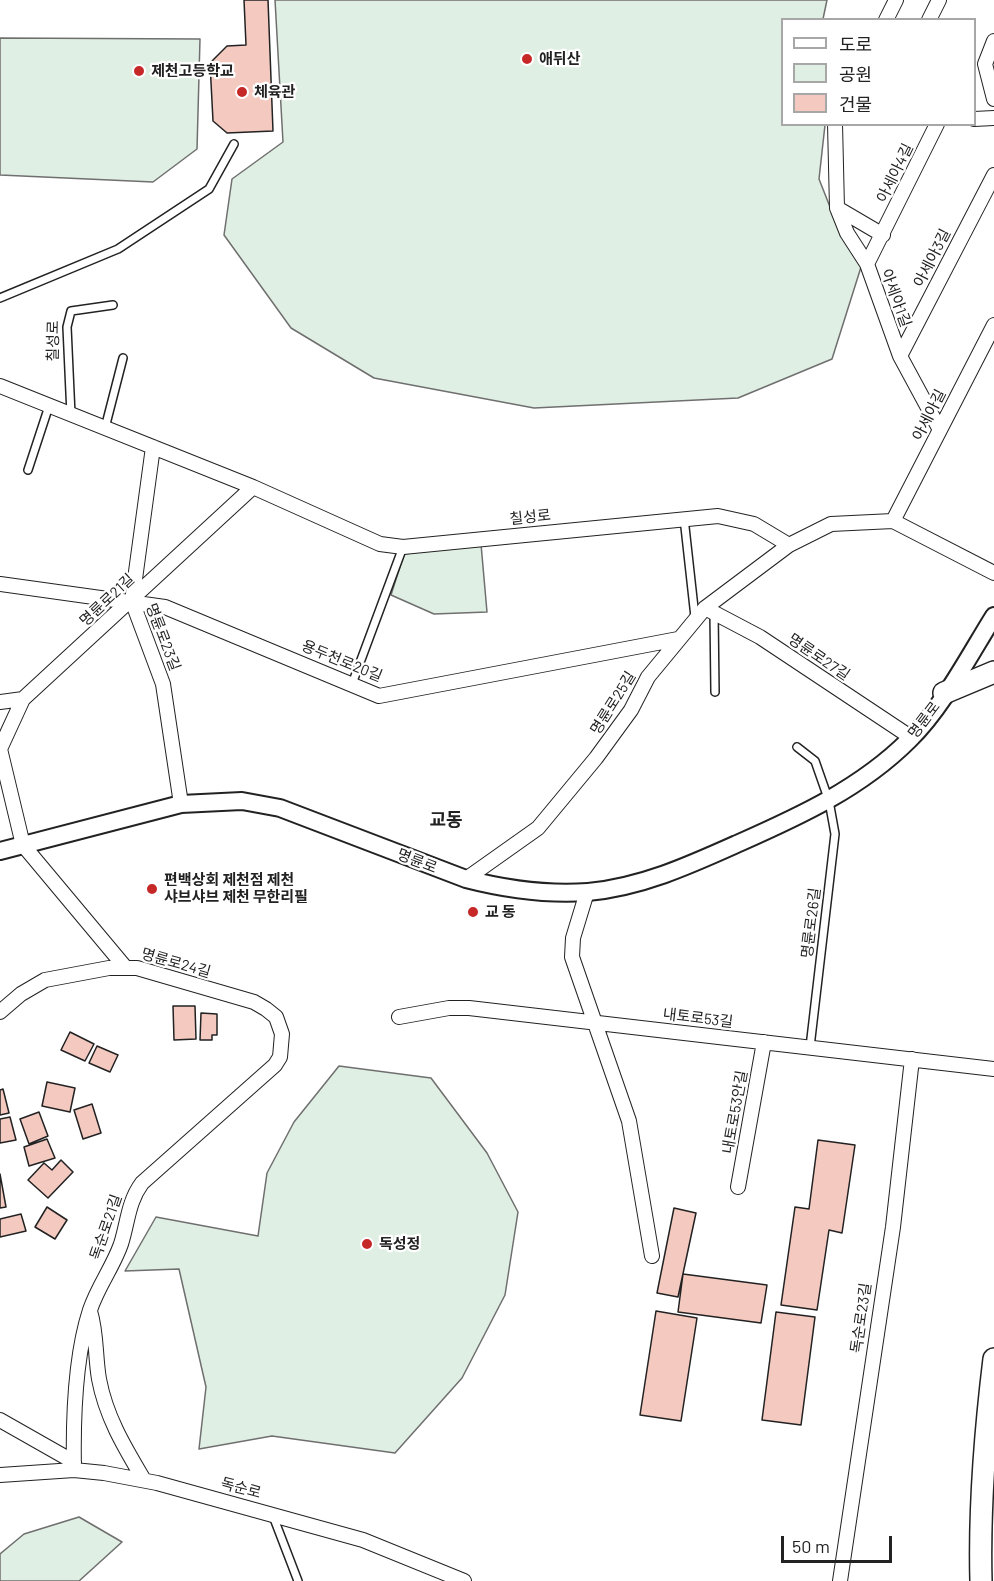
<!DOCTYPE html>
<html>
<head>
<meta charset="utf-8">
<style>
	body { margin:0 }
	#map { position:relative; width:994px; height:1581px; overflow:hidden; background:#fff; font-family:Barlow,"Noto Sans KR",sans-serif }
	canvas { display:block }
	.legend { position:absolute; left:781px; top:18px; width:195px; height:108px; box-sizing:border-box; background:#fff; border:2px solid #a7a7a7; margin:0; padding:8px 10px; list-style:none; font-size:18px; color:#222 }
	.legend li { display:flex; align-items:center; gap:12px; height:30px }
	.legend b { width:30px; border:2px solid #a7a7a7 }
	.scale { position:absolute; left:781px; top:1536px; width:111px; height:27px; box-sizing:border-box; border:3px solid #222; border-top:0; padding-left:8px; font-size:18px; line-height:21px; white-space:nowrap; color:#222; -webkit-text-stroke:4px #fff; paint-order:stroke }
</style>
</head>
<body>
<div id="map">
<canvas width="994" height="1581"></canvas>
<ul class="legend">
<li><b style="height:8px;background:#fff"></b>도로</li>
<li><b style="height:16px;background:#e0efe3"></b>공원</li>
<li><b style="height:16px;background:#f3c9c0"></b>건물</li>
</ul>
<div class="scale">50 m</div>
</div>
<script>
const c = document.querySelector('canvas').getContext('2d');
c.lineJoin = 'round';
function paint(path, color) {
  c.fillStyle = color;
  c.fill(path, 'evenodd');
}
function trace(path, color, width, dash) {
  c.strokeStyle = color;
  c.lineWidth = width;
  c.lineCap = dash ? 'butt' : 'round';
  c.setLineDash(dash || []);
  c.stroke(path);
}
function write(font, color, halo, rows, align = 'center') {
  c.font = font + ' Barlow,"Noto Sans KR",sans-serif';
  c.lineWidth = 4.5;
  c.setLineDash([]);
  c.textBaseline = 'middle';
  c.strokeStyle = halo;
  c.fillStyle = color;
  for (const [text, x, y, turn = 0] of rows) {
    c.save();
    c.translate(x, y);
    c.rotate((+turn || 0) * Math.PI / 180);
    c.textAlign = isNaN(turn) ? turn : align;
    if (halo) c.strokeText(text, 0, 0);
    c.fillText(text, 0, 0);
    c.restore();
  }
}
const green = new Path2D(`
	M275 0H827L823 19 782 20V124L825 125 819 179 832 212 862 264 832 359 738 398 534 408 374 378 291 328 224 235 232 179 283 142Z
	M0 38 200 39 197 149 153 182 0 175Z
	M481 544 487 612 434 614 391 595 404 554Z
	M339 1066 431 1078 487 1153 518 1212 505 1295 462 1378 395 1453 272 1436 199 1449 206 1387 179 1269 125 1271 156 1217 258 1236 267 1173 294 1122Z
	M79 1517 122 1542 79 1581H0V1554L24 1534Z`);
paint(green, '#e0efe3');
trace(green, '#6f6f6f', 1.5);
const building = new Path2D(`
	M244 0H268L273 131 227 133 213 121 210 63 227 46 246 45Z
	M173 1006H195L196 1039 174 1040Z
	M201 1013 217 1014V1035H212V1040H200Z
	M70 1032 94 1044 85 1061 61 1050Z
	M97 1046 118 1055 110 1072 89 1063Z
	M47 1082 75 1088 70 1112 42 1106Z
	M3 1089 9 1113 0 1115V1090Z
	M92 1104 101 1133 83 1139 74 1110Z
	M39 1112 48 1136 29 1144 20 1119Z
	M10 1117 16 1140 0 1143V1119Z
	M47 1139 55 1158 29 1166 24 1147Z
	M818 1140 855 1145 842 1233 829 1230 817 1310 781 1305 795 1207 809 1209Z
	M61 1160 73 1172 48 1198 28 1180 44 1163 52 1170Z
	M0 1174 6 1207 0 1208Z
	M47 1207 67 1220 55 1239 35 1227Z
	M674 1208 696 1213 678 1297 657 1293Z
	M21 1214 26 1231 0 1237V1219Z
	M683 1274 767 1285 761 1323 678 1312Z
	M656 1311 697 1318 681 1421 640 1415Z
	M776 1312 815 1317 801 1425 762 1420Z`);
paint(building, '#f3c9c0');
trace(building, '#222', 1.5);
const service = new Path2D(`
	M0 298 118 249 209 189 234 144
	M71 415 67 327 71 311 113 305
	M105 428 123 358
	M28 470 49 406
	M684 518 695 617
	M714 612 715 692
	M352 684 403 547
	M797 747 815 761 829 801 835 834 810 1047
	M273 1516 298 1581`);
const minor = new Path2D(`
	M886 20 896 0
	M929 20 939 0
	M994 41 985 64 994 99
	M974 119 994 118
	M835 124 837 208 883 235
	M937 124 867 264 900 356 940 430
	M837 208 847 233 867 264
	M900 356 994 175
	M0 386 253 487 380 544 403 547 718 516 754 524 789 545 831 524 893 521 994 573
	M153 447 132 601 163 684 181 804
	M893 521 994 325
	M0 584 165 607 379 696 678 639
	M705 608 760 637 912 738
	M0 702 23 699
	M0 749 23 699 253 487
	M0 749 23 845 125 967
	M466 879 538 828 596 758 631 710 648 677 705 608 789 545
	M587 892 573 938 572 957 629 1121 652 1256
	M0 1012 21 994 45 980 109 968H137L254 1002 266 1009 276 1017 282 1034 280 1057 275 1065 142 1183C128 1202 128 1222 121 1244 113 1267 98 1286 90 1310 75 1356 73 1422 74 1470
	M399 1017 449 1008H469L994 1069
	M738 1187 764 1042
	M90 1311C97 1334 95 1356 99 1379 106 1417 125 1448 144 1480
	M0 1420 74 1462
	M0 1475 74 1470 104 1473 157 1483 363 1540 464 1581
	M840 1581 893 1227 912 1059`);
const tertiary = new Path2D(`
	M0 851 181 804 242 801 280 808 466 879C505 889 547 895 588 892 642 887 690 865 739 843 800 816 861 788 909 740 942 708 969 656 994 616`);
const primary = new Path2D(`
	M944 693 994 672
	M981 1581C979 1506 985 1433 994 1359`);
trace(service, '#222', 10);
trace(minor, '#222', 16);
trace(tertiary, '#222', 20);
trace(primary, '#222', 24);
trace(service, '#fff', 7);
trace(minor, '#fff', 14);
trace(tertiary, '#fff', 16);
trace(primary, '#fff', 21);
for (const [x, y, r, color] of [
	[527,59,6,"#c62828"],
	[139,71,6,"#c62828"],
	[242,92,6,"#c62828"],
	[152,889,6,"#c62828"],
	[473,912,6,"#c62828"],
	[367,1244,6,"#c62828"]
]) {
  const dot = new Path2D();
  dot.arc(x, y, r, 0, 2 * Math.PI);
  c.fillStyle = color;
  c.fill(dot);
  trace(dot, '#fff', 2);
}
write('bold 15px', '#222', '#fff', [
	["애뒤산",539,59],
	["제천고등학교",151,71],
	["체육관",254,92],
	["편백상회 제천점 제천",164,880],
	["샤브샤브 제천 무한리필",164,897],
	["교 동",485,912],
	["독성정",379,1244]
], 'left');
write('15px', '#222', '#fff', [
	["아세아4길",895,173,-64],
	["아세아3길",932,258,-63],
	["아세아1길",896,298,70],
	["칠성로",53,341,-89],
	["아세아길",929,415,-63],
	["칠성로",530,517,-6],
	["명륜로21길",107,600,-43],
	["명륜로23길",163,637,69],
	["명륜로27길",819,657,34],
	["용두천로20길",342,661,22],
	["명륜로25길",613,703,-58],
	["명륜로",924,720,-53],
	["명륜로",417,861,21],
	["명륜로26길",811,923,-83],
	["명륜로24길",176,963,16],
	["내토로53길",698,1018,7],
	["내토로53안길",735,1112,-80],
	["독순로21길",106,1227,-71],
	["독순로23길",861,1318,-82],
	["독순로",241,1488,15]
]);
write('bold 18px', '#222', '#fff', [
	["교동",446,820]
]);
</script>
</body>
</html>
